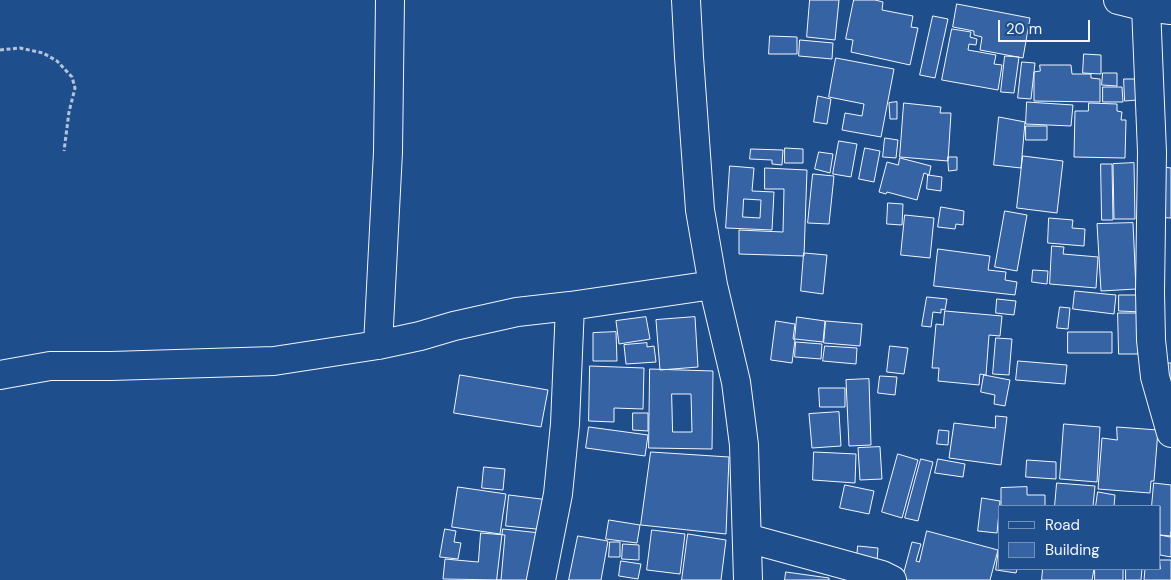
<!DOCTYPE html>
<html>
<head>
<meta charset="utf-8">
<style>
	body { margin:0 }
	#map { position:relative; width:1171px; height:580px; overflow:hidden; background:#1f4e8c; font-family:"DM Sans",sans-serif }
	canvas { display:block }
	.legend { position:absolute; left:998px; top:505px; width:162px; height:65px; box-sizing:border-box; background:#1f4e8c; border:1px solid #7391ba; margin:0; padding:6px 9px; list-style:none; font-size:15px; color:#f2f6ff }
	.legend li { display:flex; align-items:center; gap:10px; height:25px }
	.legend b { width:25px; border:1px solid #7391ba }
	.scale { position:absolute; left:998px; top:20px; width:92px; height:22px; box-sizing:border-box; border:2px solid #f2f6ff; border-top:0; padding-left:6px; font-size:15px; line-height:18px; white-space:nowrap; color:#f2f6ff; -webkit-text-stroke:4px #1f4e8c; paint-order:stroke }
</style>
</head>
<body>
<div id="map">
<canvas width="1171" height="580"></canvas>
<ul class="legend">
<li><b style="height:6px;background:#1f4e8c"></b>Road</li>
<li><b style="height:14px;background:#3563a3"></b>Building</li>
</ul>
<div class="scale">20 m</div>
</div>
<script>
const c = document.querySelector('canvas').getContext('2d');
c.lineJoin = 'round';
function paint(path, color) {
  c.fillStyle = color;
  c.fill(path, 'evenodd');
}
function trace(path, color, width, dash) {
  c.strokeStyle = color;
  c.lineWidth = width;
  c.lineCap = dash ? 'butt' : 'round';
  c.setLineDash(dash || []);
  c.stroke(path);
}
const building = new Path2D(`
	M810 0H839L835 40 807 37Z
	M854 0H875L883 2 882 10 913 16 911 27 918 28 910 65 851 52 853 40 846 39Z
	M957 4 1030 18 1023 58 980 50 982 37 974 35V31L953 27Z
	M933 16 948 19 935 78 920 75Z
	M952 29 971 32 970 37 977 39 976 45 969 44 968 50 996 55 994 64 1002 65 998 90 942 80Z
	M770 36 797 37V54H769Z
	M800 40 833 43 832 59 799 56Z
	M1084 54 1101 55V74L1083 73Z
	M1005 56 1019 57 1014 93 1001 92Z
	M836 58 894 69 881 137 842 130 845 113 862 116 864 104 829 97Z
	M1022 62 1035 63 1031 99 1018 98Z
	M1040 65H1071L1072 74H1091V78L1100 79V102L1034 101V72L1040 71Z
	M1103 73H1117V86L1102 85Z
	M1124 79H1136L1137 100 1125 101Z
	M1103 87H1122L1123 102H1103Z
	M818 96 831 99 827 124 814 122Z
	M897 102V119H890L889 103Z
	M1027 102 1073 105 1071 126 1026 124Z
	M904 103 941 107 940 113H951L948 161 900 157Z
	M1089 103 1117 104V111L1122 112 1121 120H1126L1125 158 1074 157 1075 111H1088Z
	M999 117 1025 122 1021 168 994 165Z
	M1026 126H1047V140H1026Z
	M885 138 898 140 896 158 883 157Z
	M839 141 857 144 851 177 833 174Z
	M785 148 803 149V163H785Z
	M865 148 880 151 874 182 859 179Z
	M751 149 783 150 782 165 772 164V160L750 159Z
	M819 152 833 154 830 173 815 169Z
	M1023 156 1063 161 1057 213 1017 208Z
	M948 157H957V170L949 171Z
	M900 158 931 166 929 175 924 173 917 200 887 192 886 194 879 192 887 162 898 165Z
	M1134 163 1135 219H1114L1113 164Z
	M1101 164H1112L1113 220H1102Z
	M730 166 754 168 752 191 774 192 772 230 726 228ZM744 199 761 200 760 218 743 217Z
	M1157 166 1171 168V218L1153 217Z
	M765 168 807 170 804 256 739 254V230L783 232 784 189H765Z
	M813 174 834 176 829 224 808 223Z
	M928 175 942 177 941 191 927 189Z
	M888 203 903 204 902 225 887 224Z
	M941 207 964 211 963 225 956 224 955 229 938 227Z
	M1005 211 1027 215 1017 271 995 267Z
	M905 215 934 218 930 258 901 255Z
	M1049 218 1073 220 1072 228 1085 229 1084 246 1048 243Z
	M1133 223 1136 289 1101 291 1097 224Z
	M1052 246 1064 247 1063 254 1098 257 1096 288 1050 284Z
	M938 249 990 256 988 270 1006 272 1005 280 1017 282 1015 295 934 286Z
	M804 253 827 255 823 294 801 291Z
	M1033 270 1048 271 1047 284 1032 282Z
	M1075 291 1116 295 1114 314 1073 309Z
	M1119 295H1142V312L1119 311Z
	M927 297 947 299 945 310 941 309V313L933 312 931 327 922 326Z
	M997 299 1016 301 1014 315 996 313Z
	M1060 307 1070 308 1068 329 1057 328Z
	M945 311 1002 316 1000 336 989 335 986 375 980 374 979 385 938 381 939 368H932L936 324 943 325Z
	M1118 313H1137L1138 354H1119Z
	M646 317 650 339 619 344 616 321Z
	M695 317 698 367 660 370 656 320Z
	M797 317 825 321 823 342 795 339Z
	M776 321 795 324 793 339 795 340 792 363 771 360Z
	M826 321 862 324 860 346 824 343Z
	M616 332 617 361H593V333Z
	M1068 332H1112V353H1068Z
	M996 338 1012 339 1009 375 993 374Z
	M796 342 822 344 821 359 795 357Z
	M647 343V347L654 346 656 362 626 364 624 345Z
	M825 346 857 348 856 364 823 361Z
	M890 346 908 348 904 374 887 372Z
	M1018 361 1067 365 1065 384 1016 380Z
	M1164 363H1171V386Z
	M590 366 644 368 643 409 614 408V422L589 421Z
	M650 369 713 371 712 449 649 448ZM672 394H691L692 432H673Z
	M460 375 548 390 541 427 454 413Z
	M984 375 1010 380 1005 406 994 404 995 395 981 392Z
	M880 376 897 377 895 395 878 393Z
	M869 379 871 445 849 446 846 380Z
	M819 388H845V407H820Z
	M839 412 841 446 812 448 809 414Z
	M633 413H648V431L633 430Z
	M996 416 1007 417 1001 465 949 458 954 423 995 428Z
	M1064 424 1100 427 1097 482 1060 479Z
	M589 427 648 435 645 456 586 448Z
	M1117 427 1158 430 1154 481H1151L1150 493 1098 489 1102 438 1117 440Z
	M939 430 949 431 948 445 937 444Z
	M880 447 882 479 860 480 858 448Z
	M651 452 729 457 726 534 641 525Z
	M814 452 856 454 855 483 813 480Z
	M898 454 918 460 902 518 882 512Z
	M921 459 933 462 918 521 905 518Z
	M938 459 965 464 963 477 935 473Z
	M1027 460 1056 462V479L1026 477Z
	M484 467 505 469 503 490 482 488Z
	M1057 483 1095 486 1093 506H1055Z
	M1154 483 1171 485V536L1160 535V506H1152Z
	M845 485 874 491 869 514 840 508Z
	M458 487 506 494 500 534 452 527Z
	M1027 487V495H1045V506H1001V488Z
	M1098 492 1115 495 1114 506H1096Z
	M509 495 549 500 546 530 506 526Z
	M982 498 1000 501 997 533 978 531Z
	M609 520 640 525 637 543 606 539Z
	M445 529 456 531 454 542 461 543 458 559 440 557Z
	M503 529 540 533 534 580H497Z
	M652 530 685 534 680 574 647 570Z
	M927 531 998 550 990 580H905L902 579 912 542 921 544 916 561 919 562Z
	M1171 532V557L1160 555V535L1170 537Z
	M481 533 505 535 501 580 443 579 445 559 478 562Z
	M688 534 726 540 721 580H682Z
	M578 536 608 541 601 580H569Z
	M1000 539V569H1017L1016 573 996 570Z
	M610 542H620V557H609Z
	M623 544 639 545V560L622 559Z
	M858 546 878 548 877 561 857 558Z
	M1160 560H1171V580H1144L1145 569H1160Z
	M621 561 641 564 638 579 619 576Z
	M1043 569H1094L1092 580H1042Z
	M1095 569H1123V580H1095Z
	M1126 569H1142L1141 580H1126Z
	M786 572 829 578V580H785Z`);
paint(building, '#3563a3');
trace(building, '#f2f6ff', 1);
const street = new Path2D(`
	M686 0 689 57 700 210 713 285 736 382 744 445 748 580
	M1118 0 1146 7 1171 10
	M1146 7 1152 152 1150 292 1151 340 1155 377 1171 433
	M378 345 388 152 390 0
	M0 375 50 366H111L274 361 378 345 420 336 454 326 517 312 570 306 713 285
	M747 538 882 575 892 580
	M541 580 558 494 565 424 570 306`);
trace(street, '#f2f6ff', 30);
trace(new Path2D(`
	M0 50 20 48 43 53 57 61 72 77 75 88 69 112 64 151`), '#b3c4dc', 3, [4, 2.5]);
trace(street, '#1f4e8c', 28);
</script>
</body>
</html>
